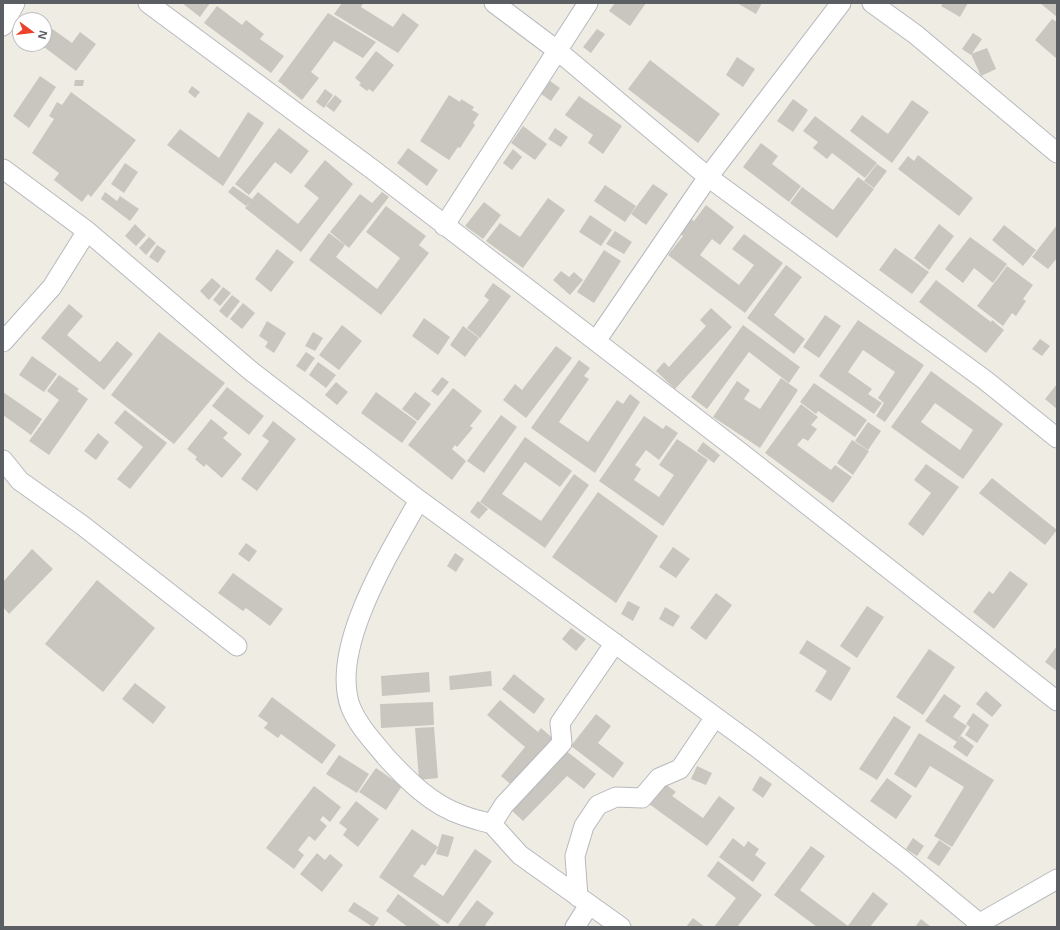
<!DOCTYPE html>
<html>
<head>
<meta charset="utf-8">
<style>
	body { margin:0 }
	#map { position:relative; width:1060px; height:930px; overflow:hidden; background:#eeece3; font-family:"Noto Sans",sans-serif }
	canvas { display:block }
	.frame { position:absolute; inset:0; border:4px solid #5b5f64; pointer-events:none }
	.north { position:absolute; left:12px; top:12px; width:40px; height:40px; box-sizing:border-box; background:#fff; border:1px solid #bdbfc1; border-radius:50%; rotate:105deg; font-size:11px; font-weight:700; line-height:16px; text-align:center; color:#5b5f64 }
	.north::after { content:''; display:block; margin:auto; width:14px; height:18px; background:#ec422b; clip-path:polygon(50% 0,100% 100%,50% 72%,0 100%) }
</style>
</head>
<body>
<div id="map">
<canvas width="1060" height="930"></canvas>
<div class="frame"></div>
<div class="north">N</div>
</div>
<script>
const c = document.querySelector('canvas').getContext('2d');
c.lineJoin = 'round';
function paint(path, color) {
  c.fillStyle = color;
  c.fill(path, 'evenodd');
}
function trace(path, color, width, dash) {
  c.strokeStyle = color;
  c.lineWidth = width;
  c.lineCap = dash ? 'butt' : 'round';
  c.setLineDash(dash || []);
  c.stroke(path);
}
paint(new Path2D(`
	M182 3H210L200 17Z
	M342 3H363L361 7 393 27 403 13 419 25 398 53 334 14Z
	M615 3H646L630 26 609 11Z
	M737 3H762L756 14Z
	M943 3H968L960 17 941 6Z
	M1040 3H1057V17Z
	M217 6 242 25 246 20 264 34 260 39 284 56 271 73 204 23Z
	M328 13 376 42 363 58 334 41 311 72 319 78 302 100 278 81Z
	M1052 19 1057 22V59L1035 40Z
	M44 23 72 43 80 32 96 44 76 71 40 44H44Z
	M597 29 605 34 591 53 583 47Z
	M973 33 982 39 971 55 962 49Z
	M987 48 996 69 981 76 971 54Z
	M376 51 394 65 373 92 369 89 367 91 359 85 361 83 355 78Z
	M737 57 755 69 743 87 726 75Z
	M650 60 720 114 698 143 628 89Z
	M40 76 56 87 29 128 13 116Z
	M75 80H84L83 86H74Z
	M550 81 560 88 551 101 541 94Z
	M192 86 200 92 195 98 188 92Z
	M325 89 333 95 324 108 316 102Z
	M71 92 136 140 91 197 88 194 82 202 54 180 59 173 32 153 54 119 49 116 57 102 62 105Z
	M335 95 342 101 334 112 326 106Z
	M449 95 460 102 461 99 474 107 472 110 479 114 473 123 475 125 460 148 458 147 449 160 420 141Z
	M579 96 622 126 603 154 588 143 593 135 565 115Z
	M793 99 808 110 793 132 777 121Z
	M912 100 929 112 892 163 850 131 862 115 888 134Z
	M248 112 264 123 223 186 167 145 180 129 219 158Z
	M815 116 877 163 865 178 832 153 827 159 813 148 818 142 803 131Z
	M523 126 547 144 535 160 511 143Z
	M279 128 309 151 291 174 275 162 249 195 235 184Z
	M555 128 568 137 561 147 548 139Z
	M761 143 778 156 772 164 801 186 789 202 743 167Z
	M408 148 438 170 427 186 397 163Z
	M513 149 522 157 512 170 503 163Z
	M918 155 973 198 959 216 898 169 908 156 914 161Z
	M325 160 353 184 301 252 245 208 250 202 246 206 228 192 233 186 252 199 258 192 298 224 319 198 304 186Z
	M125 163 138 172 124 193 111 184Z
	M877 164 887 171 874 188 864 181Z
	M858 177 874 189 837 238 790 203 802 187 833 210Z
	M653 184 668 194 646 225 631 214Z
	M605 185 636 206 625 222 594 201Z
	M105 192 117 201 120 196 139 209 130 221 101 199Z
	M382 192 389 197 349 248 330 232 360 194 372 203Z
	M548 198 565 210 523 268 486 241 500 223 520 237Z
	M484 202 501 215 483 239 465 226Z
	M706 205 734 227 720 245 712 239 700 255 739 285 754 265 732 249 744 234 783 263 745 313 668 255 683 236 678 232 688 217 694 221Z
	M386 206 426 236 419 245 429 253 381 315 309 260 329 233 345 245 336 257 377 289 400 258 366 232Z
	M590 215 612 230 601 246 579 232Z
	M135 224 146 235 136 246 125 236Z
	M939 224 954 236 929 270 914 258Z
	M1004 225 1036 250 1023 266 992 240Z
	M1057 225V258L1048 269 1032 257Z
	M615 231 632 242 624 254 606 244Z
	M149 237 156 243 146 255 139 248Z
	M970 237 1007 264 993 283 974 268 963 283 945 269Z
	M157 245 166 251 158 263 149 257Z
	M895 248 929 272 912 294 879 270Z
	M277 249 294 262 271 292 255 279Z
	M604 250 621 261 594 303 577 292Z
	M786 265 802 277 774 315 805 339 794 354 747 318Z
	M1007 266 1033 285 1023 299 1026 301 1016 316 1012 313 1003 326 977 306Z
	M561 271 569 277 574 272 583 280 570 295 553 280Z
	M212 278 221 286 209 300 200 291Z
	M936 280 991 322 992 320 1004 330 986 353 919 302Z
	M493 283 511 296 480 338 467 328 489 300 484 296Z
	M223 287 231 293 220 306 213 300Z
	M232 295 240 301 227 318 219 311Z
	M243 303 255 313 242 329 230 319Z
	M69 304 83 316 67 335 100 362 117 341 133 354 104 390 41 338Z
	M711 308 732 327 675 389 656 371 664 362 669 367 706 326 700 320Z
	M825 315 841 326 819 358 803 347Z
	M424 318 450 337 438 355 412 336Z
	M858 320 924 365 885 422 876 416 884 403 878 398 895 372 863 350 848 372 872 389 868 394 882 403 874 414 819 376Z
	M267 321 286 333 274 353 265 347 268 342 259 336Z
	M342 325 362 341 339 370 319 355Z
	M743 325 800 367 789 383 749 352 707 409 691 397Z
	M463 326 479 338 465 357 450 345Z
	M159 332 225 383 174 444 111 395Z
	M313 332 323 338 315 351 305 346Z
	M1040 339 1050 346 1042 356 1032 349Z
	M556 346 572 358 526 418 503 400 515 384 522 390Z
	M306 352 315 358 305 372 296 366Z
	M32 356 57 374 44 392 19 375Z
	M579 360 590 368 584 376 589 379 559 422 588 442 617 400 623 404 630 394 640 402 595 473 531 428Z
	M318 362 336 375 326 388 309 375Z
	M931 371 1003 424 963 479 891 427ZM935 403 973 430 960 450 921 422Z
	M59 375 79 389 77 391 88 399 49 455 29 441 59 400 47 391Z
	M442 377 449 382 438 396 431 391Z
	M781 378 798 390 760 448 713 417 737 381 750 390 744 399 760 409Z
	M336 382 348 392 337 405 325 395Z
	M814 383 867 420 855 437 818 411 816 414 800 402Z
	M1057 384V409L1045 399Z
	M227 387 264 416 249 435 212 406Z
	M453 388 482 411 470 426 473 428 457 447 455 445 452 449 466 461 452 480 408 445Z
	M3 392 42 419 31 435 3 415Z
	M376 392 417 422 402 443 361 413Z
	M415 392 431 404 418 421 402 409Z
	M801 404 818 417 811 425 817 429 808 441 803 438 797 445 831 470 835 465 852 477 833 503 765 453Z
	M125 410 167 443 130 489 117 479 143 447 114 423Z
	M501 415 517 427 484 473 467 461Z
	M644 416 663 429 666 425 678 433 659 460 646 450 635 465 641 469 634 480 659 497 674 475 659 465 677 439 708 460 663 526 599 481Z
	M211 419 228 433 223 438 242 454 222 478 206 464 204 467 195 459 197 457 187 449Z
	M273 421 296 439 257 491 241 479 269 441 262 436Z
	M868 422 881 431 868 450 855 441Z
	M98 433 109 442 96 460 84 451Z
	M525 437 572 471 560 487 525 462 502 494 541 521 574 474 589 485 545 548 480 502Z
	M852 440 869 451 853 475 837 463Z
	M703 442 720 455 714 463 697 451Z
	M926 464 959 487 923 536 908 524 931 493 914 480Z
	M992 478 1057 530 1045 545 979 493Z
	M598 492 658 536 616 603 552 557Z
	M478 501 488 509 479 519 470 512Z
	M246 543 257 551 249 562 238 554Z
	M673 547 690 559 676 578 659 567Z
	M32 549 53 569 9 614 3 607V582Z
	M455 553 464 559 456 572 447 566Z
	M1010 571 1028 584 994 629 973 612 989 591 993 594Z
	M233 573 283 609 270 626 246 608 243 611 218 593Z
	M97 580 155 628 103 692 45 644Z
	M716 593 732 605 706 640 690 628Z
	M628 601 640 607 633 621 621 614Z
	M867 606 884 617 857 658 840 646Z
	M665 607 680 616 673 627 659 619Z
	M571 628 586 639 576 651 562 639Z
	M807 640 851 668 831 701 815 691 827 671 799 653Z
	M1057 646V671L1045 662Z
	M929 649 955 667 923 715 896 697Z
	M491 671 492 686 450 690 449 676Z
	M429 672 430 692 382 696 381 676Z
	M514 674 545 699 534 714 502 689Z
	M135 683 166 707 153 724 122 699Z
	M986 691 1002 705 992 717 976 704Z
	M944 694 961 706 953 717 967 726 957 741 961 736 974 746 967 757 953 747 957 742 925 721Z
	M272 697 336 745 322 764 281 734 278 738 264 728 268 723 258 716Z
	M500 700 538 732 541 728 556 741 516 789 501 776 525 747 487 715Z
	M433 702 434 725 381 728 380 704Z
	M973 713 989 725 977 743 965 735 970 727 966 724Z
	M596 714 611 726 598 743 624 763 613 778 571 746Z
	M894 716 911 727 877 780 859 769Z
	M434 727 438 778 419 780 415 728Z
	M919 733 994 780 952 847 934 836 964 787 930 766 916 788 894 774Z
	M565 750 596 774 584 789 567 776 523 821 508 807Z
	M339 755 369 774 357 793 326 774Z
	M697 766 712 773 706 785 691 779Z
	M376 768 402 786 386 810 359 792Z
	M760 776 772 784 763 798 752 790Z
	M887 778 912 796 896 819 870 801Z
	M660 780 676 792 672 796 703 818 719 796 735 808 707 846 645 801Z
	M314 786 341 807 330 822 323 816 320 820 327 826 315 841 309 836 298 850 304 855 294 869 266 848Z
	M356 801 379 819 358 847 343 835 347 829 339 823Z
	M412 829 438 847 425 866 422 864 413 876 443 896 475 849 492 861 448 924 379 877Z
	M442 834 454 837 448 857 436 854Z
	M733 838 744 847 748 841 759 849 755 855 766 863 753 882 719 857Z
	M913 838 924 846 917 856 906 849Z
	M939 840 951 848 939 866 927 858Z
	M811 846 825 856 800 890 848 926 873 892 888 904 870 927H817L774 895Z
	M317 853 325 860 330 854 343 865 322 892 300 874Z
	M718 861 762 895 737 927H714L736 898 707 876Z
	M398 894 442 927H408L386 911Z
	M477 900 494 913 485 925 488 927H457Z
	M354 902 379 918 373 927 348 911Z
	M693 918 705 927H686Z
	M921 919 931 927H915Z`), '#c9c6c0');
const street = new Path2D(`
	M148 3 372 169 740 452 1057 701
	M494 3 558 51 708 177 985 380 1057 438
	M872 3 915 34 1057 153
	M3 26 15 3
	M3 169 87 231 251 371 419 500 755 746 904 861 984 927
	M444 226 588 3
	M596 341 708 177 841 3
	M3 342 52 287 87 231
	M3 460 20 481 82 525 237 646
	M419 500C391 551 328 649 351 708 359 727 373 741 386 757 407 780 432 805 462 815 472 819 482 821 492 824L504 805 562 743 560 723 615 643
	M492 824 520 855 621 927
	M578 897 575 856 584 826 598 805 616 797 642 798 659 778 680 769 715 717
	M575 927 589 905
	M976 927 980 923 1057 879`);
trace(street, '#b6b9be', 21);
trace(street, '#fff', 19);
</script>
</body>
</html>
